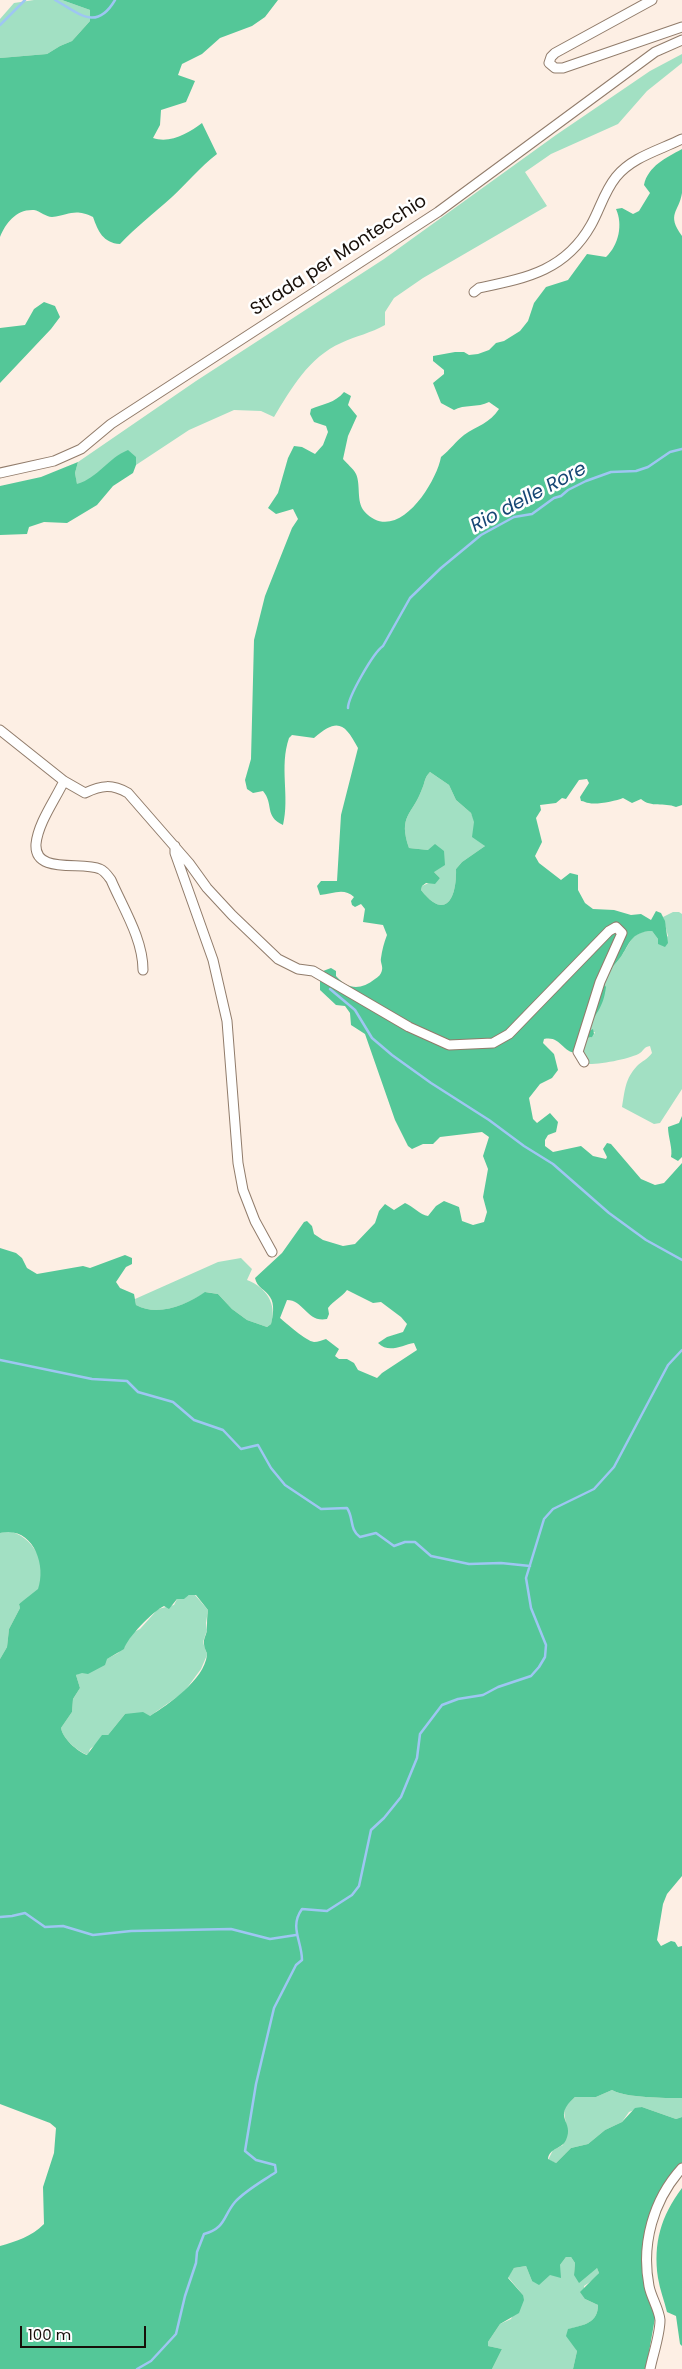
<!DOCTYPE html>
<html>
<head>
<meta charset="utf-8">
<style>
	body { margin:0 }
	#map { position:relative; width:682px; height:2369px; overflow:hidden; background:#fdefe4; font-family:Poppins,sans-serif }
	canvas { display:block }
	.scale { position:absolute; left:20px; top:2326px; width:126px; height:22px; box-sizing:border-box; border:2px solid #170f09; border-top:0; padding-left:6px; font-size:15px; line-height:18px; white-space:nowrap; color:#170f09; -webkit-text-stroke:4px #fff; paint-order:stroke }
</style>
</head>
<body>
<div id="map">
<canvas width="682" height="2369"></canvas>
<div class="scale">100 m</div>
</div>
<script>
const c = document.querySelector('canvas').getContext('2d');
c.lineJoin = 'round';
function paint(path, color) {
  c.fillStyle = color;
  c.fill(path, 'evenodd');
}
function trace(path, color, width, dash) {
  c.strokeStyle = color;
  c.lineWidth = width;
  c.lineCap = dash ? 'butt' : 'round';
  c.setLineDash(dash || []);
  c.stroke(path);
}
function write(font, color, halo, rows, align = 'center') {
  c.font = font + ' Poppins,sans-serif';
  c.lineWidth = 5;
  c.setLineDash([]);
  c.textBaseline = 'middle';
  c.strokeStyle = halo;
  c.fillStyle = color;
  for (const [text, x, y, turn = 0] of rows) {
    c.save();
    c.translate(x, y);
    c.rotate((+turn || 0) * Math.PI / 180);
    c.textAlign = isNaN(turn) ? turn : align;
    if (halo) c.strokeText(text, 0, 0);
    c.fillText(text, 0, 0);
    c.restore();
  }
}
paint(new Path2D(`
	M34 0H62L90 10V21L72 41 60 46 47 54 0 58V19L14 3Z
	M682 54V63L647 91 618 124 551 154 525 172 547 206 423 278 394 298 385 312V325C371 333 356 336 341 343 309 357 291 389 274 417L261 411 234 410 189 430 136 465V457L97 474 88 481 77 485 75 473 78 462 196 381 384 259 556 135 650 71Z
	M430 772 449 785 456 800 471 813 485 846 462 862 456 869C457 897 446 922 421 890L422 886 440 878 434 872 428 850 409 848C398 815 412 816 422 789 425 783 424 778 430 772Z
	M673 912H679L682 914V1089L660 1123 654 1124 622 1107C625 1090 625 1079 637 1066 642 1061 648 1059 652 1053L650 1046C644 1047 644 1050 640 1053 631 1059 590 1067 581 1063L583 1039C589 1038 593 1038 595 1032H587L603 984 601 980C607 972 614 966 620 958 631 944 630 931 652 931L658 939V944L668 936 663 917Z
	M241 1258 252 1269 247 1280C267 1288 277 1304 271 1324L267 1327 247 1320 232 1309 218 1294 206 1292C186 1305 158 1317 136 1305L135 1299 218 1262Z
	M8 1531C32 1535 51 1566 38 1590 34 1596 25 1600 19 1604L20 1608 9 1629 7 1647 0 1659V1533Z
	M189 1595H195L208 1610 206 1623 207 1630 203 1642 207 1655 201 1669 184 1692 150 1716 125 1714 108 1735 90 1749 88 1755C77 1751 63 1739 61 1728L72 1712 73 1699 80 1688 76 1675 118 1653 134 1632 140 1629 158 1609 174 1605 177 1599H183Z
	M612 2090C627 2098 664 2098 682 2098V2117L676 2119 642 2107 629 2112 622 2122 605 2130 588 2144 571 2148 556 2163 548 2160 553 2150 563 2145C564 2138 567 2130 566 2124 564 2108 561 2109 575 2097H596Z
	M566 2257H571L575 2263 574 2275 597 2268 599 2273 593 2280 584 2286 585 2299 598 2305C598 2323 584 2325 569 2329L577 2351 573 2369H492L502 2349 488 2346V2342L500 2324 511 2319 523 2295 508 2277 514 2268 526 2266 532 2281 560 2265Z`), '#a2e0c3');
paint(new Path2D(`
	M62 0H278L265 17 252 26 220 38 202 54 182 64 178 75 195 81 186 102 161 110 160 125 153 138C170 144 189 133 202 123L217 154C200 167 187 183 172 197 154 213 136 227 120 244 103 243 98 231 93 217 74 208 70 215 52 217 46 217 40 211 34 210 16 209 6 223 0 237V58L47 54 60 46 72 41 90 21V10Z
	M682 149C682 163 682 179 682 193 679 212 666 214 682 236V805L676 807C664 802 651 808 641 799L632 803 623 798C616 801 596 805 589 803 586 803 584 801 581 801L580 797 589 783 587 779 579 780 566 799 562 798 556 803 540 805 541 810 536 818 542 842 535 856 539 863 561 880 570 873 578 875V890L585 903 593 909 614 910 631 915 641 914 651 920 656 911 661 913 665 921 668 943 665 947 658 944V939L652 931C630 932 630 944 620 958 614 966 607 972 601 980L606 987C603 1010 595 1012 587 1032L593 1029 594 1034 592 1037 583 1039 579 1052C563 1056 562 1035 544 1039L543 1043 554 1054 558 1070 552 1078 540 1084 529 1098 533 1119 537 1123 550 1113 558 1122 556 1132 548 1135 545 1140V1146L553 1152 581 1146 593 1156 606 1159 607 1157 603 1149 607 1143 611 1144 641 1179 655 1185 664 1183 682 1163V1876L667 1894 663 1904 657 1940 661 1946 671 1941 675 1942 678 1947 682 1946V2098C664 2098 627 2098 612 2090L596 2097H575C551 2118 575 2121 566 2140 562 2149 549 2148 548 2159L556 2163 571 2148 588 2144 605 2130 622 2122 635 2108 642 2107 676 2119 682 2117V2167L649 2218 652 2304 655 2318 646 2369H573L577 2351 566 2336 568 2329C584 2325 598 2323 598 2305L585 2299 580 2292 599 2273 597 2268 579 2283 574 2275 575 2263 571 2257H566L560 2265 561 2278 550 2275 539 2285 532 2281 526 2266 514 2268 508 2278 523 2295 524 2300 519 2313 500 2324 488 2342V2346L502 2349 492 2369H0V2246C17 2241 31 2237 44 2224L43 2187 54 2153 56 2128 50 2123 0 2104V1659L7 1647 9 1629 20 1608 19 1604 38 1589C47 1564 32 1525 0 1533V1248L16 1253 22 1258 27 1268 37 1274 83 1266 90 1268 125 1255 132 1258V1264L126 1267 116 1282 120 1288 134 1294 136 1305C158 1317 186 1305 205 1292L218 1294 232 1309 247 1320 267 1327 271 1324C273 1316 275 1304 270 1297 265 1289 257 1288 255 1278L282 1253 304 1222 307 1221 312 1226 314 1234 323 1240 343 1246 355 1244 375 1223 379 1211 385 1204 394 1210 405 1203C413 1206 420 1215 428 1216L436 1206 444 1201 459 1207 462 1221 473 1225 484 1222 487 1212 483 1197 488 1169 483 1156 489 1137 482 1132 440 1137 433 1144H423L412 1149 408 1146 395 1120 365 1034 351 1025 350 1013 345 1006 336 1005 320 990V975L323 971 331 968 336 971V976C348 990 361 990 375 979 378 977 381 975 382 970 383 966 380 962 381 958 382 950 384 943 387 935L383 925 363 922 365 909 361 904 355 907 352 905 351 901 354 897C344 887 332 894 320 895L317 886 321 881H337L341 815 358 748C345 724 338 717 314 738L292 735 289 738C279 767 290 796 283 825 264 816 274 804 263 791L253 793 247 789 245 780 251 759 254 640 265 596 292 528 298 519 293 509 276 514 268 508 278 493 288 458 294 446 302 447 315 454 323 445 328 432 326 426 314 422 310 414 311 409C323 404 335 403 344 392L351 396 348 405 357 416 348 436 343 459C347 464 353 468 356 474 361 485 356 501 364 511 396 547 436 484 441 457 450 450 456 441 464 435 477 426 490 423 499 409L489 402C478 408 464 404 454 410L441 403 433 383 444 374V370L433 361V356L455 352H464L469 355 478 354 489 350 496 343 504 341 520 331 528 321 534 303 546 287 568 280 587 254 606 257C619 245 623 224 616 209L622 208 633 214 639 211 650 193 644 185C648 166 666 158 682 149ZM430 772 449 785 456 800 471 813 474 822 472 837 485 846 462 862 456 869C457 897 446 922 421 890L422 886 426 883 435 884 440 878 434 872 445 865 444 851 435 844 428 850 409 848C398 815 412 816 422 789 425 783 424 778 430 772ZM347 1290 373 1303 381 1302 401 1317 407 1324 403 1332 387 1337 378 1343C389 1354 402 1345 414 1343L417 1350 382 1373 377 1378 358 1370 354 1363 347 1359H339L335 1356 339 1349 326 1339C322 1340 318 1342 314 1342 306 1341 286 1323 280 1318L287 1300C304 1300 307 1323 327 1319L329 1314 328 1308C334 1300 341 1298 347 1290ZM189 1595H196L208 1610C207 1617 207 1622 207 1629 207 1634 203 1639 204 1644 204 1648 207 1652 207 1655 204 1680 169 1704 150 1716L143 1712 125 1714 108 1735H102L87 1755C77 1751 63 1739 61 1728L72 1712 73 1699 80 1688 76 1675 82 1673 88 1674 105 1665 107 1659 124 1649C127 1638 153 1611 164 1606L169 1609 177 1599H184Z
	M44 302 55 306 60 317 51 329 0 383V328L25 325 34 309Z
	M128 450 136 457V465L133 473 113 486 97 505 67 523 44 522 29 527 27 534 0 535V486L41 477 78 462 75 473 77 484C98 478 108 458 128 450Z
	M682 1116V1157L678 1161 671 1157C673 1149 668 1137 668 1127L679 1123Z
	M682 2188V2346L680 2344 676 2316 667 2312C664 2300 660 2290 658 2278 653 2243 661 2216 682 2188Z`), '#54c798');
trace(new Path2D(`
	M55 0C79 13 96 32 115 0
	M0 25 25 0
	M348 708C348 697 373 653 383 646L410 598 441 568 481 535 514 517 532 514 554 498 561 496 568 490 586 481 611 472 636 471 648 467 670 452 682 449
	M330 989 355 1010 372 1038 392 1055 431 1083 489 1120 524 1146 553 1164 609 1213 646 1240 682 1260
	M0 1360 92 1379 127 1381 138 1392 173 1402 194 1420 223 1430 241 1449 258 1445 271 1468 285 1485 321 1509 347 1508C354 1518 349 1529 360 1537L376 1533 394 1546 405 1542H415L431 1556 469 1564 501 1563 530 1566
	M0 1917 12 1916 25 1913 45 1927 63 1926 93 1935 131 1931 231 1929 270 1939 296 1935
	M137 2369 151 2361 176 2334 185 2296 196 2263 197 2252 204 2234C226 2228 223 2216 235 2202 246 2190 263 2181 276 2172L275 2165 256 2160 245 2151 256 2084 274 2008 296 1965 302 1960C302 1941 289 1927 302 1909L327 1911 352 1895 359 1886 371 1830 384 1818 401 1797 417 1758 420 1734 442 1705 458 1699 483 1695 498 1687 531 1676 539 1667 545 1657 546 1645 531 1608 526 1578 544 1519 553 1509 594 1489 614 1467 668 1365 682 1350`), '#9ec6f2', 2.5);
const minor = new Path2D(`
	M652 0 555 53 551 57 549 63 555 68H563L682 27
	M474 292 479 288C526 278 565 271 591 225 600 209 604 192 616 177 632 157 660 150 682 139
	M0 473 54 461 81 449 111 424 438 212 655 52 682 40
	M0 730 64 781 85 793C102 785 112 784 128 793L189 863 207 888 232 915 278 959 298 969 313 971 409 1027 449 1045 493 1043 509 1034 609 931 616 927 622 933 600 982 578 1052 584 1062
	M64 781C55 800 38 823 36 844 34 875 82 861 100 869 105 871 108 876 111 880 123 908 143 939 143 970
	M175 846V853L213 960 227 1021 238 1163 243 1190 255 1221 272 1252
	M650 2369C653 2354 660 2335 660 2320 659 2309 651 2297 649 2286 641 2244 653 2200 682 2168`);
trace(minor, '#917c6b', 11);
trace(minor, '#fff', 9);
write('18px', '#170f09', '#fff', [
	["Strada per Montecchio",339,256,-33]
]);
write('italic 19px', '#174775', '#fff', [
	["Rio delle Rore",529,498,-28]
]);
</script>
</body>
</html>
